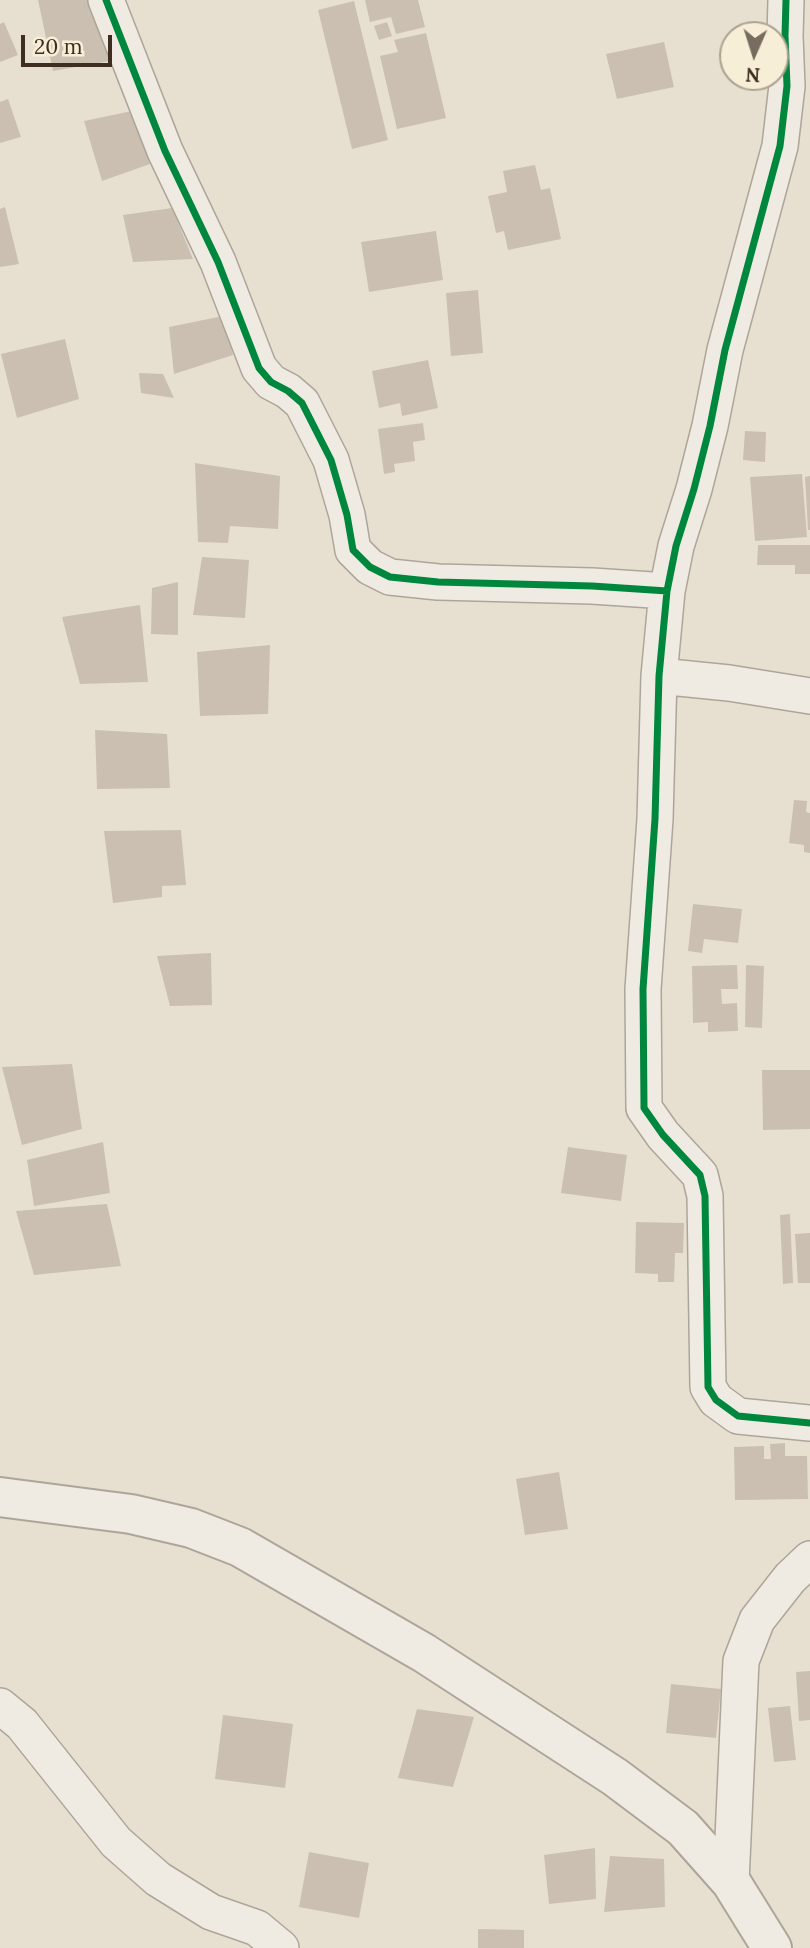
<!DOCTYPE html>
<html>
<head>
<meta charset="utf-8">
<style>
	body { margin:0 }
	#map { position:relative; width:810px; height:1948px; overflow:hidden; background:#e7e0d1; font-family:Lora,serif }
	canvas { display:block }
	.north { position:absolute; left:719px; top:21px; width:70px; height:70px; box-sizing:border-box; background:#f7eed8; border:2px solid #ada18e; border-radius:50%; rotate:183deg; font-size:19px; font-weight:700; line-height:28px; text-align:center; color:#3d2e20 }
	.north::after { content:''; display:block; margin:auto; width:24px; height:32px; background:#786c5e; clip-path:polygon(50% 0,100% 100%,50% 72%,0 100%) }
	.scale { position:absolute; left:21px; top:35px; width:91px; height:32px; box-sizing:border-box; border:4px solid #3d2e20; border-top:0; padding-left:9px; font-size:21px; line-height:24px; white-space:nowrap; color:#3d2e20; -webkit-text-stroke:5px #f7eed8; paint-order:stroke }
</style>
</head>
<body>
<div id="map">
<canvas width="810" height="1948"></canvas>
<div class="north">N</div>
<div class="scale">20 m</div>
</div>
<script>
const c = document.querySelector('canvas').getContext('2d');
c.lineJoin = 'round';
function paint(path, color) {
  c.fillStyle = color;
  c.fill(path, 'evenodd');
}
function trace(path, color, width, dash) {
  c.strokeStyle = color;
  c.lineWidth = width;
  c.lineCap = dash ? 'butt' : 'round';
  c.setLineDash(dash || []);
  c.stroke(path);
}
paint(new Path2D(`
	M38 0H94L110 61 53 71Z
	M365 0H418L425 27 396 34 391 17 370 22Z
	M354 1 388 140 352 149 318 10Z
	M4 22 18 55 0 62V24Z
	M387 22 392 36 379 40 374 26Z
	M426 33 446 118 397 129 380 56 398 52 394 40Z
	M664 42 674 87 617 99 606 54Z
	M8 99 21 137 0 143V102Z
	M132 111 150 164 102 181 84 121Z
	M535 165 541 190 550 188 561 239 508 250 504 231 496 233 488 196 507 192 503 171Z
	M5 207 19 264 0 267V209Z
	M172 208 193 259 133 262 123 215Z
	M436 231 443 280 369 292 361 242Z
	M478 290 483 353 451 356 446 293Z
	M223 316 233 355 174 374 169 327Z
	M65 339 79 399 17 418 1 354Z
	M428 360 438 408 402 416 400 403 379 408 372 371Z
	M139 373 163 374 174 398 141 393Z
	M423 423 425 440 413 442 415 461 394 464 395 472 384 474 378 429Z
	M745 431 766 432 765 462 743 460Z
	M195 463 280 476 278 529 230 526 228 543 198 542Z
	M802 474 807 537 755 541 750 477Z
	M810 476V530H808L805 477Z
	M758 545H810V574H795V565H757Z
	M202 557 249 560 245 618 193 615Z
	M178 582V635L151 634 152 588Z
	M140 605 148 682 80 684 62 617Z
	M270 645 268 714 200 716 197 652Z
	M95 730 167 734 170 788 97 789Z
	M794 800 807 801 806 812 810 813V853L804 852V845L789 843Z
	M181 830 186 885 162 886V897L113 903 104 831Z
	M693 904 742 909 738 943 704 939 702 953 688 951Z
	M211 953 212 1005 170 1006 157 956Z
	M737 965 738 989H721L722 1004 737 1003 738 1031 708 1032V1022L693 1023 692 966Z
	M746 965 764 966 762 1028 745 1027Z
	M72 1064 82 1129 22 1145 2 1067Z
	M762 1070H810V1129L763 1130Z
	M103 1142 110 1193 34 1206 27 1160Z
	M568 1147 627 1155 621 1201 561 1193Z
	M107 1204 121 1266 34 1275 16 1211Z
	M790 1214 793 1283 783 1284 780 1215Z
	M636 1222 684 1223 683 1253H675L674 1282H658V1274L635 1273Z
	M810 1233V1283H798L795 1234Z
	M785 1443V1456H807L808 1499 735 1500 734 1447 764 1446V1459H771L770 1444Z
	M559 1472 568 1529 525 1535 516 1479Z
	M810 1671V1720L799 1721 796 1672Z
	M671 1684 721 1689 716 1738 666 1733Z
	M790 1706 796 1760 774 1762 768 1708Z
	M417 1709 474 1717 453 1787 398 1778Z
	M223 1715 293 1724 285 1788 215 1779Z
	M595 1848 596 1899 549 1904 544 1855Z
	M309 1852 369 1863 359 1918 299 1907Z
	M610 1856 664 1859 665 1907 604 1912Z
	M478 1929 524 1930V1948H478Z`), '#cbbfb2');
const minor = new Path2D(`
	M106 0 165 151 218 262 259 368 271 382 288 391 302 403 331 460 347 515 353 550 370 567 390 577 438 582 592 586 667 591
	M786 0 785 36 787 86 780 146 725 350 710 426 694 489 676 546 667 591 659 676 655 819 643 989 644 1108 663 1135 700 1175 705 1196 708 1387 716 1400 738 1416 810 1423
	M659 676 729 683 810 696
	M0 1706 22 1724 116 1842 158 1879 211 1912 257 1928 281 1948
	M731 1882 741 1661 757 1620 790 1578 810 1559`);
const tertiary = new Path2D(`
	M0 1497 131 1514 191 1528 240 1547 424 1653 615 1777 683 1828 731 1882 772 1948`);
trace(minor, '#ada599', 38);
trace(tertiary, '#ada599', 42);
trace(minor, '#efebe3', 35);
trace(tertiary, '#efebe3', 38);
trace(new Path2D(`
	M106 0 165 151 218 262 259 368 271 382 288 391 302 403 331 460 347 515 353 550 370 567 390 577 438 582 592 586 667 591
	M786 0 785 36 787 86 780 146 725 350 710 426 694 489 676 546 667 591 659 676 655 819 643 989 644 1108 663 1135 700 1175 705 1196 708 1387 716 1400 738 1416 810 1423`), '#00873e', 7);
</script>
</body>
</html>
